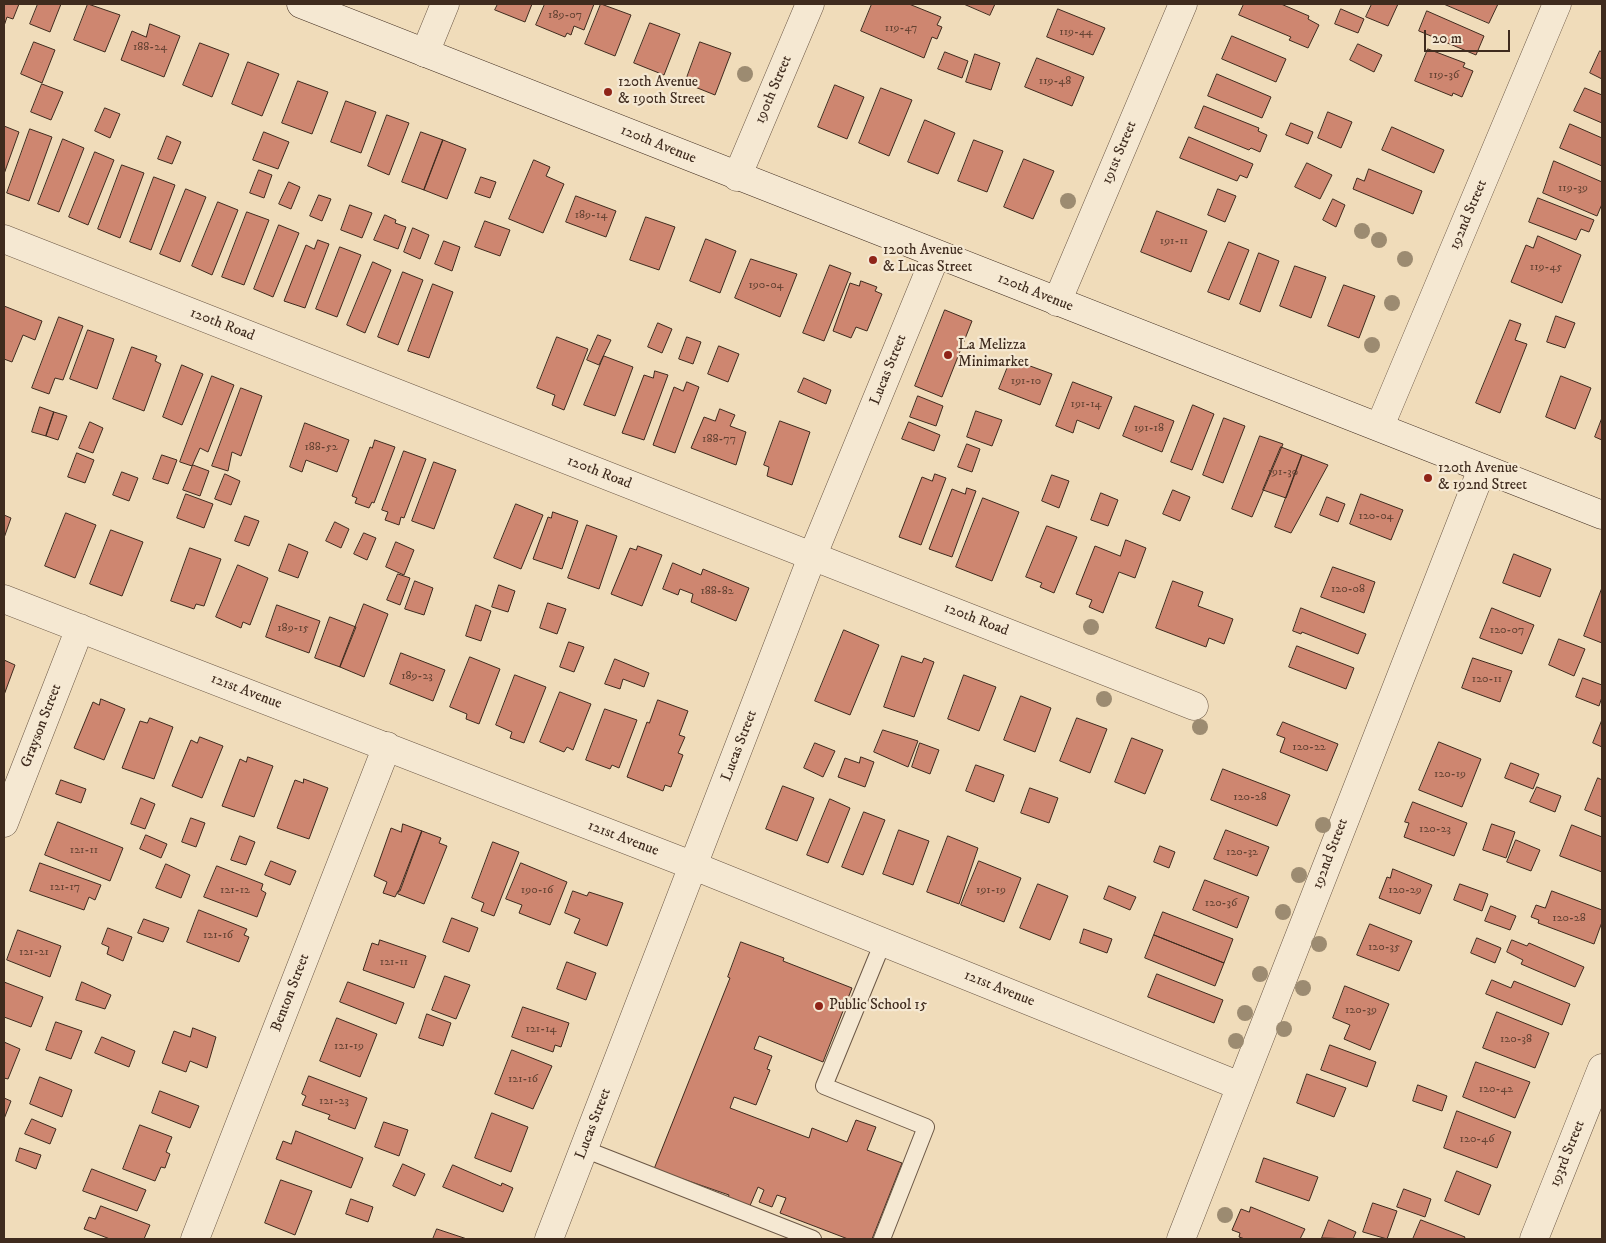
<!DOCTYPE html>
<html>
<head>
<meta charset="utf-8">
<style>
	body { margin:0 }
	#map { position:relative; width:1606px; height:1243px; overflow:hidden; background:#f0dcba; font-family:"IM FELL DW Pica",serif }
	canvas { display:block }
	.frame { position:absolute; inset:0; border:5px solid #3f2b1e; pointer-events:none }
	.scale { position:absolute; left:1424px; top:30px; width:86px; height:22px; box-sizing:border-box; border:2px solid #3f2b1e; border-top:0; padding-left:6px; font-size:15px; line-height:18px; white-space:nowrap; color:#3f2b1e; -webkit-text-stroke:4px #f5e8d2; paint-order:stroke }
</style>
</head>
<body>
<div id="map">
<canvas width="1606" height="1243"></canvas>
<div class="frame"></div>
<div class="scale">20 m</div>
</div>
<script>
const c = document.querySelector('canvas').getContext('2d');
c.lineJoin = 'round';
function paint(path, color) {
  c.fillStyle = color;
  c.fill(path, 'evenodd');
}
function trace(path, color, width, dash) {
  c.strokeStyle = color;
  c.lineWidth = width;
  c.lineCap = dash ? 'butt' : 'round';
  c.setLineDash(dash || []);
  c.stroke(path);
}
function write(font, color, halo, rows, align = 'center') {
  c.font = font + ' "IM FELL DW Pica",serif';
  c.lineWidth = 4.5;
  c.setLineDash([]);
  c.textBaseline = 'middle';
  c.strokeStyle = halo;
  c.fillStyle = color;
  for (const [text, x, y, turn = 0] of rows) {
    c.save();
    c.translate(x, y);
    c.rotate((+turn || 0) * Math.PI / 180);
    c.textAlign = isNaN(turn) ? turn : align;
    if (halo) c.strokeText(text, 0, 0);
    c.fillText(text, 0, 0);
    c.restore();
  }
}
const building = new Path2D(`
	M4 4H19L13 19 7 17 4 26Z
	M38 4H61L50 32 30 24Z
	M88 4 120 15 105 52 74 40Z
	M498 4H532L525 22 495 10Z
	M545 4H594L584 30 574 26 571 35 567 33 565 37 536 25Z
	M601 4 631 15 615 56 585 44Z
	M872 4H909L941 17 937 25 942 27 937 39 932 37 924 58 861 31Z
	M964 4H995L990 15Z
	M1244 4H1281L1309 16 1308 19 1319 25 1308 48 1289 40 1291 37 1239 15Z
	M1372 4H1398L1388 26 1366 17Z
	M1444 4H1498L1489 23Z
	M1058 9 1105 28 1093 55 1047 37Z
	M1341 9 1364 19 1358 33 1335 24Z
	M1427 11 1484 36 1476 55 1419 31Z
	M650 23 680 34 664 75 634 63Z
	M150 24 180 36 164 77 121 60 132 31 146 37Z
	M1232 36 1286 59 1276 82 1222 59Z
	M34 42 55 50 42 83 21 74Z
	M700 42 731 53 715 95 685 83Z
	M200 43 229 54 212 97 183 85Z
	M1358 44 1382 55 1374 72 1350 60Z
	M1428 49 1465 63 1463 67 1473 71 1462 97 1453 93 1452 96 1415 81Z
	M1600 51 1602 52V79L1590 73Z
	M945 52 968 61 962 78 938 69Z
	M975 54 1000 63 991 90 966 82Z
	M1037 58 1084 77 1072 106 1025 87Z
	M248 62 279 74 262 116 232 104Z
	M1217 74 1271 97 1262 118 1208 96Z
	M298 81 328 92 312 134 282 123Z
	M42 84 63 92 51 120 31 112Z
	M835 85 864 97 847 139 818 127Z
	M881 88 912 100 889 156 859 143Z
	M1585 88 1602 95V123L1574 111Z
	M346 101 376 112 361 153 331 142Z
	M1204 106 1259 128 1258 131 1267 135 1260 152 1251 148 1249 150 1195 128Z
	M105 108 120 114 110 138 95 131Z
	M1328 112 1352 122 1341 148 1318 138Z
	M387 115 409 123 389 175 368 166Z
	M925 120 955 133 938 174 908 162Z
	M1291 123 1313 132 1308 144 1286 135Z
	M1570 124 1602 138V166L1560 148Z
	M4 126 19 132 4 174Z
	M1392 127 1444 150 1434 173 1382 150Z
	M30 129 52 137 29 201 7 193Z
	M264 132 289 142 278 169 253 160Z
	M421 132 443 140 424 190 402 182Z
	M167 136 181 142 172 164 158 159Z
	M1189 137 1253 164 1247 178 1240 175 1237 181 1180 158Z
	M63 139 84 148 59 212 38 204Z
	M443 140 466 149 447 199 424 190Z
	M974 140 1003 151 987 192 958 181Z
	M95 152 114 160 88 225 69 217Z
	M1024 159 1054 171 1033 219 1004 207Z
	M534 160 550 167 546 176 564 184 543 233 509 219Z
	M1554 161 1602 182V204L1597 216 1543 193Z
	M1307 163 1332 175 1320 199 1295 187Z
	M122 165 144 173 120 238 98 229Z
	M1369 169 1422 191 1413 214 1353 189 1357 178 1364 181Z
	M259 170 272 175 264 198 250 193Z
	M154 177 175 185 151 250 130 242Z
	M481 177 496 182 490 198 475 193Z
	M289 182 300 187 291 209 279 204Z
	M186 189 206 197 180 262 160 254Z
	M1218 189 1236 196 1225 222 1208 215Z
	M319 195 331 199 322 221 310 216Z
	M576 196 616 211 606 237 566 222Z
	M1538 198 1594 220 1589 232 1581 229 1576 240 1529 222Z
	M1333 199 1345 205 1336 227 1323 220Z
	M218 202 238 210 212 275 192 266Z
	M350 205 372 213 362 238 341 230Z
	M1157 211 1207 231 1191 272 1141 252Z
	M247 212 269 220 244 285 222 277Z
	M385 215 396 220 395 223 406 227 398 249 374 240Z
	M646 217 675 227 659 270 630 260Z
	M485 221 510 230 500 256 475 247Z
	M279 225 299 233 273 297 254 289Z
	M413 228 429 235 420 259 404 252Z
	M1538 236 1581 255 1562 303 1511 282 1526 245 1533 248Z
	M706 239 736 251 720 293 690 281Z
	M318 240 329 244 305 308 284 301 306 245 314 249Z
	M444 241 460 247 452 271 435 264Z
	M1229 242 1249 250 1229 300 1208 292Z
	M340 247 361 255 337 317 316 309Z
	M1259 253 1279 261 1260 312 1240 304Z
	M751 259 797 274 780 317 735 298Z
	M373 262 391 270 365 333 347 325Z
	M830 265 851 273 824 341 803 333Z
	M1295 266 1326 277 1311 318 1280 306Z
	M403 272 423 280 398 345 378 337Z
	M861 281 877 287 875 291 882 294 867 331 856 327 851 338 833 331 850 283 859 286Z
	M433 284 453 292 429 358 408 351Z
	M1344 285 1375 296 1359 338 1328 326Z
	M4 306 42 321 35 340 23 335 12 362 4 359Z
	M945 310 972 321 942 397 915 386Z
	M1556 316 1575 323 1565 348 1547 342Z
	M59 317 83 326 63 380 55 378 49 394 32 388Z
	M1510 320 1521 324 1515 340 1527 344 1500 413 1476 403Z
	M658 323 672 329 662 353 648 347Z
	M88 330 114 339 97 389 70 379Z
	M598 335 611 340 599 365 587 360Z
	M557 337 588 349 564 410 552 405 555 395 537 388Z
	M687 337 701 342 693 364 679 359Z
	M719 346 739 354 728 382 708 374Z
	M132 347 157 356 155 361 161 364 144 411 113 399Z
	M604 356 633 367 615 416 584 405Z
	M1011 359 1052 374 1040 405 999 389Z
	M182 365 203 374 182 425 163 417Z
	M655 371 668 375 644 440 622 433 644 375 653 378Z
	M212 376 234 385 208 452 200 448 192 466 180 462Z
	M1561 376 1591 388 1575 429 1546 417Z
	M804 378 831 390 826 404 798 392Z
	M687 382 699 387 675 453 653 445 674 387 683 391Z
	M1073 382 1112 397 1099 429 1077 420 1073 433 1056 426Z
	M241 388 262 396 241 456 232 452 228 471 212 466Z
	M918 396 943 406 936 426 910 417Z
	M1193 405 1214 414 1192 470 1171 462Z
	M1135 406 1174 421 1162 452 1123 436Z
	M40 407 54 412 46 436 32 432Z
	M720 409 735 415 730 426 746 432 736 465 691 448 704 417 715 421Z
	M976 411 1002 420 992 446 967 437Z
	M54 412 67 416 58 440 46 436Z
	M1224 418 1245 426 1223 483 1203 475Z
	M1602 418V440L1595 437Z
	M780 421 810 432 792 485 767 476 769 467 764 465Z
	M90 422 103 428 93 453 79 448Z
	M909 422 940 435 934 451 902 439Z
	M305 423 349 440 337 472 306 460 302 472 290 467Z
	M1260 436 1283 444 1252 517 1232 509Z
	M375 440 395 447 374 503 372 502 369 508 355 503 357 498 352 496 370 447 372 448Z
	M967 444 980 449 972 472 958 467Z
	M1281 447 1302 455 1286 498 1263 490Z
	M404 451 426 459 404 518 401 517 399 525 385 520 388 512 382 510Z
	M77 453 94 460 85 483 68 477Z
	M162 455 177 460 168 484 153 479Z
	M1302 455 1328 465 1291 533 1275 527Z
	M434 462 456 470 434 529 412 521Z
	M193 465 209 471 200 496 183 490Z
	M122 472 138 478 129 501 113 495Z
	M225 474 240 481 231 505 215 499Z
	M935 474 946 478 921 545 899 537 922 477 932 481Z
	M1052 475 1069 481 1059 508 1042 501Z
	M967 488 976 491 952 557 929 549 952 489 965 494Z
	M1173 490 1190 497 1180 521 1163 514Z
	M1101 493 1118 500 1108 526 1091 520Z
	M186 494 213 504 204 528 177 518Z
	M1361 494 1403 510 1391 540 1350 524Z
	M1327 497 1345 504 1338 522 1320 515Z
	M983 498 1019 512 992 581 956 567Z
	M516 504 543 515 521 569 494 558Z
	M553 512 578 521 562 569 533 559 548 517 551 518Z
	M66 513 96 525 75 578 45 566Z
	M4 515 11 518 4 538Z
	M245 516 259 521 249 546 235 541Z
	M335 522 349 529 341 548 326 541Z
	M587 525 617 536 599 589 568 578Z
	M1047 526 1077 537 1054 593 1040 587 1042 583 1026 577Z
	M111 530 143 542 122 596 90 584Z
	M364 533 376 538 367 560 354 554Z
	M1126 540 1146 548 1135 578 1119 572 1103 613 1089 607 1092 600 1076 594 1095 546 1120 556Z
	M396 542 414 550 404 575 386 567Z
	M289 544 308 552 298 578 279 571Z
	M638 546 662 555 642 606 611 594 630 548 636 550Z
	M190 548 221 559 204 606 196 604 194 609 171 601Z
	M1514 554 1551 569 1540 597 1503 583Z
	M673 563 701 575 703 569 749 588 736 621 691 602 693 594 680 589 678 595 663 589Z
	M238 565 268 578 250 625 243 622 241 628 216 617Z
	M1333 567 1375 582 1364 613 1321 597Z
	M398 574 410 578 400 605 387 600Z
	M415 581 433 588 424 615 405 609Z
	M1173 581 1203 592 1198 606 1233 619 1224 644 1209 638 1206 647 1156 628Z
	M499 585 515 591 508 612 492 607Z
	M1602 588V643L1584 636Z
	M548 603 566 609 557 634 540 628Z
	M364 604 388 614 364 677 340 667Z
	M277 605 320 621 309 653 266 637Z
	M476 605 491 611 481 641 466 636Z
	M1301 608 1366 634 1358 654 1302 632 1301 634 1293 631Z
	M1492 608 1534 625 1522 654 1480 638Z
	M330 617 356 627 340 667 315 658Z
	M844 630 879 645 850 715 815 701Z
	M1559 639 1585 649 1574 676 1549 665Z
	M569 642 584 647 574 672 560 667Z
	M1297 646 1354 668 1346 689 1289 667Z
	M401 653 445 670 433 701 390 684Z
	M902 656 922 663 924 658 934 662 914 717 884 707Z
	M470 657 500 669 479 724 466 719 467 714 450 707Z
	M1473 658 1512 671 1500 702 1462 688Z
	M615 659 649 673 644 687 623 679 620 689 605 684Z
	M4 660 15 665 4 695Z
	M515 675 546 687 524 743 510 738 512 732 496 725Z
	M964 675 996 687 979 731 948 719Z
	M1583 678 1602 685V697L1599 706 1576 697Z
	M560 692 591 704 573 750 567 747 564 752 540 742Z
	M1021 696 1051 708 1035 752 1004 740Z
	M101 699 125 709 104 760 74 748 93 702 99 705Z
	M658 700 688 711 679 735 685 737 678 753 683 755 671 787 665 785 663 791 627 777 647 722 649 723Z
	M605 709 637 720 619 768 612 765 610 769 586 760Z
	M150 718 173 727 154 779 122 768 140 721 147 723Z
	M1077 718 1107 729 1090 773 1060 761Z
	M1602 720V747L1593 743Z
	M1283 722 1338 744 1327 771 1280 752 1285 738 1277 735Z
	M883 730 918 741 908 767 874 752Z
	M200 737 223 746 202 798 172 786 191 740 197 743Z
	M1132 738 1163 750 1145 794 1115 782Z
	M1439 742 1481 759 1462 807 1419 790Z
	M815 743 835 751 823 777 804 768Z
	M920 743 939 750 930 774 912 767Z
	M248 757 273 766 254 817 222 806 240 759 246 762Z
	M861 757 874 762 865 787 838 777 845 758 859 763Z
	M1511 763 1539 774 1533 789 1505 778Z
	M976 765 1004 775 994 802 966 791Z
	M1223 769 1290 795 1277 826 1211 800Z
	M1598 778 1602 780V817L1585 810Z
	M304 779 328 788 309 839 277 828 295 780 303 783Z
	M61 780 86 789 81 803 56 794Z
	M783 786 814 798 797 841 766 829Z
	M1537 787 1561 796 1555 812 1530 802Z
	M1030 788 1058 798 1049 823 1021 813Z
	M141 798 155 804 145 829 131 824Z
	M830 799 850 808 828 863 807 855Z
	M1413 802 1467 823 1454 856 1404 837 1409 823 1405 822Z
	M864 812 885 820 863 875 842 867Z
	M191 818 205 823 196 847 182 842Z
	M58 822 123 848 110 881 45 855Z
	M403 824 422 831 400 891H398L395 897 383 893 387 882 374 876 391 828 401 832Z
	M1492 824 1515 832 1506 858 1483 850Z
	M1572 825 1602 837V872L1560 856Z
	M899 830 929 841 913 885 883 874Z
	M1226 830 1269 847 1257 876 1214 859Z
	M422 831 441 838 439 843 447 846 424 904 398 894Z
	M146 835 167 844 161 858 140 849Z
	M240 836 255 842 246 865 231 860Z
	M948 836 978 848 959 904 927 892Z
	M1516 840 1540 850 1531 871 1507 862Z
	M493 842 519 852 494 916 481 911 484 903 472 898Z
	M1160 846 1175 852 1169 868 1154 862Z
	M271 861 296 871 290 885 265 875Z
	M979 861 1021 878 1004 922 961 905Z
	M40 863 101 885 95 900 89 897 84 910 30 891Z
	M521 863 567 882 550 925 519 913 522 905 506 899Z
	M166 864 190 875 181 898 156 888Z
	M217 866 263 884 261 890 266 893 257 917 204 897Z
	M1393 869 1432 885 1420 914 1379 898 1387 877 1390 878Z
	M1205 880 1249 897 1237 928 1193 910Z
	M1038 884 1068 896 1050 940 1020 928Z
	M1460 884 1488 894 1482 911 1454 900Z
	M1109 886 1136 897 1130 910 1104 899Z
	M573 891 587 896 589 892 623 903 607 946 574 933 580 919 565 913Z
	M1552 891 1602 910V922L1594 944 1538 923 1539 920 1531 917 1536 905 1545 908Z
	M1491 906 1516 916 1510 930 1485 921Z
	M199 910 247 929 244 935 249 937 239 962 187 942Z
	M1163 912 1233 939 1224 963 1154 935Z
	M452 918 478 928 469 952 443 942Z
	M144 919 169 928 163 942 138 933Z
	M1370 924 1412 941 1399 971 1357 955Z
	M108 928 132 937 123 961 107 954 109 947 102 944Z
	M1084 929 1112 939 1107 953 1080 943Z
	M18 930 61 946 50 977 7 960Z
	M1154 935 1224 963 1215 986 1145 958Z
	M1477 938 1501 948 1495 963 1471 953Z
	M380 940 426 956 414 988 363 970 372 943 378 945Z
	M1512 940 1527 946 1529 943 1584 967 1575 987 1521 964 1523 960 1507 952Z
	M741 942 784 958 783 961 852 988 823 1062 759 1036 754 1049 772 1056 767 1069 770 1070 756 1105 734 1097 730 1108 809 1138 812 1128 847 1142 856 1120 876 1127 867 1150 902 1163 872 1239H848L780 1213 786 1198 777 1195 772 1207 759 1202 764 1190 758 1187 749 1208 727 1200 729 1195 654 1169 730 978 728 977Z
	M567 962 596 973 586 1000 557 989Z
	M1157 974 1223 1000 1214 1023 1148 997Z
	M445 976 470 985 456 1019 432 1010Z
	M1492 980 1511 988 1514 981 1570 1004 1562 1025 1486 994Z
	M4 982 43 997 31 1027 4 1017Z
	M82 982 111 995 105 1009 76 1000Z
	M348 982 404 1003 396 1024 340 1002Z
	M1345 986 1389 1004 1370 1050 1344 1039 1350 1025 1333 1018Z
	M523 1007 569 1023 561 1047 555 1045 553 1052 512 1037Z
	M1497 1012 1549 1033 1535 1068 1483 1048Z
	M427 1014 451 1023 443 1046 419 1038Z
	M337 1018 377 1034 360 1077 320 1061Z
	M56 1022 82 1031 71 1059 46 1050Z
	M193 1028 216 1037 207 1068 190 1061 186 1072 162 1063 174 1031 190 1037Z
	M102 1037 135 1051 129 1067 95 1053Z
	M4 1042 20 1049 8 1079 4 1078Z
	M1330 1045 1376 1062 1367 1087 1321 1070Z
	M512 1050 552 1066 533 1109 495 1094Z
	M1476 1062 1530 1082 1515 1118 1463 1097Z
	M1307 1074 1346 1088 1334 1117 1297 1103Z
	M309 1076 367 1098 355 1129 328 1119 330 1115 302 1105 306 1096 302 1094Z
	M40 1077 72 1090 62 1117 30 1104Z
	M1418 1085 1447 1096 1442 1111 1413 1101Z
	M160 1091 199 1106 190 1128 152 1113Z
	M4 1098 11 1101 4 1119Z
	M1457 1111 1511 1132 1497 1168 1444 1148Z
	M492 1113 528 1127 511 1172 475 1158Z
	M32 1119 56 1129 50 1144 25 1134Z
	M384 1122 408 1130 399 1156 375 1147Z
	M140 1125 172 1137 166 1152 170 1154 165 1168 161 1167 155 1181 123 1169Z
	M296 1131 363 1158 351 1188 276 1159 283 1141 291 1144Z
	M20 1148 41 1155 36 1169 16 1161Z
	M1264 1158 1318 1177 1309 1201 1256 1182Z
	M403 1164 425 1174 415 1196 393 1186Z
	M453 1165 501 1186 502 1183 513 1188 503 1212 443 1187Z
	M92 1169 146 1190 137 1211 83 1191Z
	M1457 1171 1491 1185 1479 1215 1445 1201Z
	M281 1180 312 1191 295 1235 265 1223Z
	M1404 1189 1431 1199 1425 1217 1397 1207Z
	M351 1199 373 1207 368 1222 346 1214Z
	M1373 1203 1397 1211 1387 1239 1363 1232Z
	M101 1206 150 1225 144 1239H110L84 1229 89 1217 95 1219Z
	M1251 1207 1305 1229 1300 1239H1245L1239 1237 1240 1233 1232 1230 1241 1209 1249 1212Z
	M1329 1220 1356 1232 1353 1239 1322 1238Z
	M1421 1220 1465 1237 1464 1239H1413Z
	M437 1229 467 1239H433Z`);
paint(building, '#ce8670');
trace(building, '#3f2b1e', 1);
const lane = new Path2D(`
	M584 1149 813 1239
	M882 1239 926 1127 824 1086 883 942`);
const street = new Path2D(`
	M425 53 445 4
	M737 177 810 4
	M4 239 1194 706
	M1057 302 1183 4
	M1380 426 1557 4
	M4 599 694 866 1240 1086
	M4 823 80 628
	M195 1239 387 746
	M549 1239 812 557 936 255
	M1181 1239 1482 469
	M1534 1239 1602 1068`);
const secondary = new Path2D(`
	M301 4 1602 515`);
trace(lane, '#6b5745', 18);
trace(street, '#6b5745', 29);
trace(secondary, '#3f2b1e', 29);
trace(lane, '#f5e8d2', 16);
trace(street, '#f5e8d2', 28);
trace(secondary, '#f5e8d2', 28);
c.fillStyle = '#9c8b71';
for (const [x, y] of [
	[745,74],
	[1068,201],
	[1362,231],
	[1379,240],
	[1405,259],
	[1392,303],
	[1372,345],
	[1091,627],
	[1104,699],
	[1200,727],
	[1323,825],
	[1299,875],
	[1283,912],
	[1319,944],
	[1260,974],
	[1303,988],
	[1245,1013],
	[1284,1029],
	[1236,1041],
	[1225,1215]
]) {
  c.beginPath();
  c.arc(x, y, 8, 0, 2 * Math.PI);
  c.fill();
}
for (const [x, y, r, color] of [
	[608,92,5,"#8f2418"],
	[873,260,5,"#8f2418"],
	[948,355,5,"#8f2418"],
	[1428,478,5,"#8f2418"],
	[819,1006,5,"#8f2418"]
]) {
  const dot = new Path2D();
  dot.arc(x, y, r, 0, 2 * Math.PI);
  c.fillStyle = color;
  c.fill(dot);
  trace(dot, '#f5e8d2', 2);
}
write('12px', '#634232', null, [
	["189-07",565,16],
	["119-47",901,29],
	["119-44",1076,33],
	["188-24",150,48],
	["119-36",1444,76],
	["119-48",1055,82],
	["119-39",1573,189],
	["189-14",591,216],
	["191-11",1174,242],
	["119-45",1546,268],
	["190-04",766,286],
	["191-10",1026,382],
	["191-14",1086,405],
	["191-18",1149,429],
	["188-77",719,440],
	["188-52",321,448],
	["191-30",1283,473],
	["120-04",1376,517],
	["120-08",1348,590],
	["188-82",717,592],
	["189-15",293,629],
	["120-07",1507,631],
	["189-23",417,677],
	["120-11",1487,680],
	["120-22",1309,748],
	["120-19",1450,775],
	["120-28",1250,798],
	["120-23",1435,830],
	["121-11",84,851],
	["120-32",1242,853],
	["121-17",65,888],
	["121-12",235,891],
	["190-16",537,891],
	["191-19",991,891],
	["120-29",1405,891],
	["120-36",1221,904],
	["120-28",1569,919],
	["121-16",218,936],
	["120-35",1384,948],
	["121-21",34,953],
	["121-11",394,963],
	["120-39",1361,1011],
	["121-14",541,1030],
	["120-38",1516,1040],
	["121-19",349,1047],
	["121-16",523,1080],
	["120-42",1496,1090],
	["121-23",334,1102],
	["120-46",1477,1140]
]);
write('15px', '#3f2b1e', '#f5e8d2', [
	["120th Avenue",618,83],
	["& 190th Street",618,100],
	["120th Avenue",883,251],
	["& Lucas Street",883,268],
	["La Melizza",958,346],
	["Minimarket",958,363],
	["120th Avenue",1438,469],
	["& 192nd Street",1438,486],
	["Public School 15",829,1006]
], 'left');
write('15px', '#3f2b1e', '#f5e8d2', [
	["190th Street",774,90,-67],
	["120th Avenue",658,145,22],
	["191st Street",1120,153,-67],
	["192nd Street",1469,215,-67],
	["120th Avenue",1035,293,22],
	["120th Road",222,325,21],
	["Lucas Street",889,370,-68],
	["120th Road",599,473,21],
	["120th Road",976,620,21],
	["121st Avenue",246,692,21],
	["Grayson Street",42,726,-69],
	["Lucas Street",740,746,-69],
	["121st Avenue",623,839,21],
	["192nd Street",1331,854,-69],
	["121st Avenue",999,989,22],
	["Benton Street",291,993,-69],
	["Lucas Street",594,1124,-69],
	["193rd Street",1568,1154,-68]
]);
</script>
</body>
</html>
